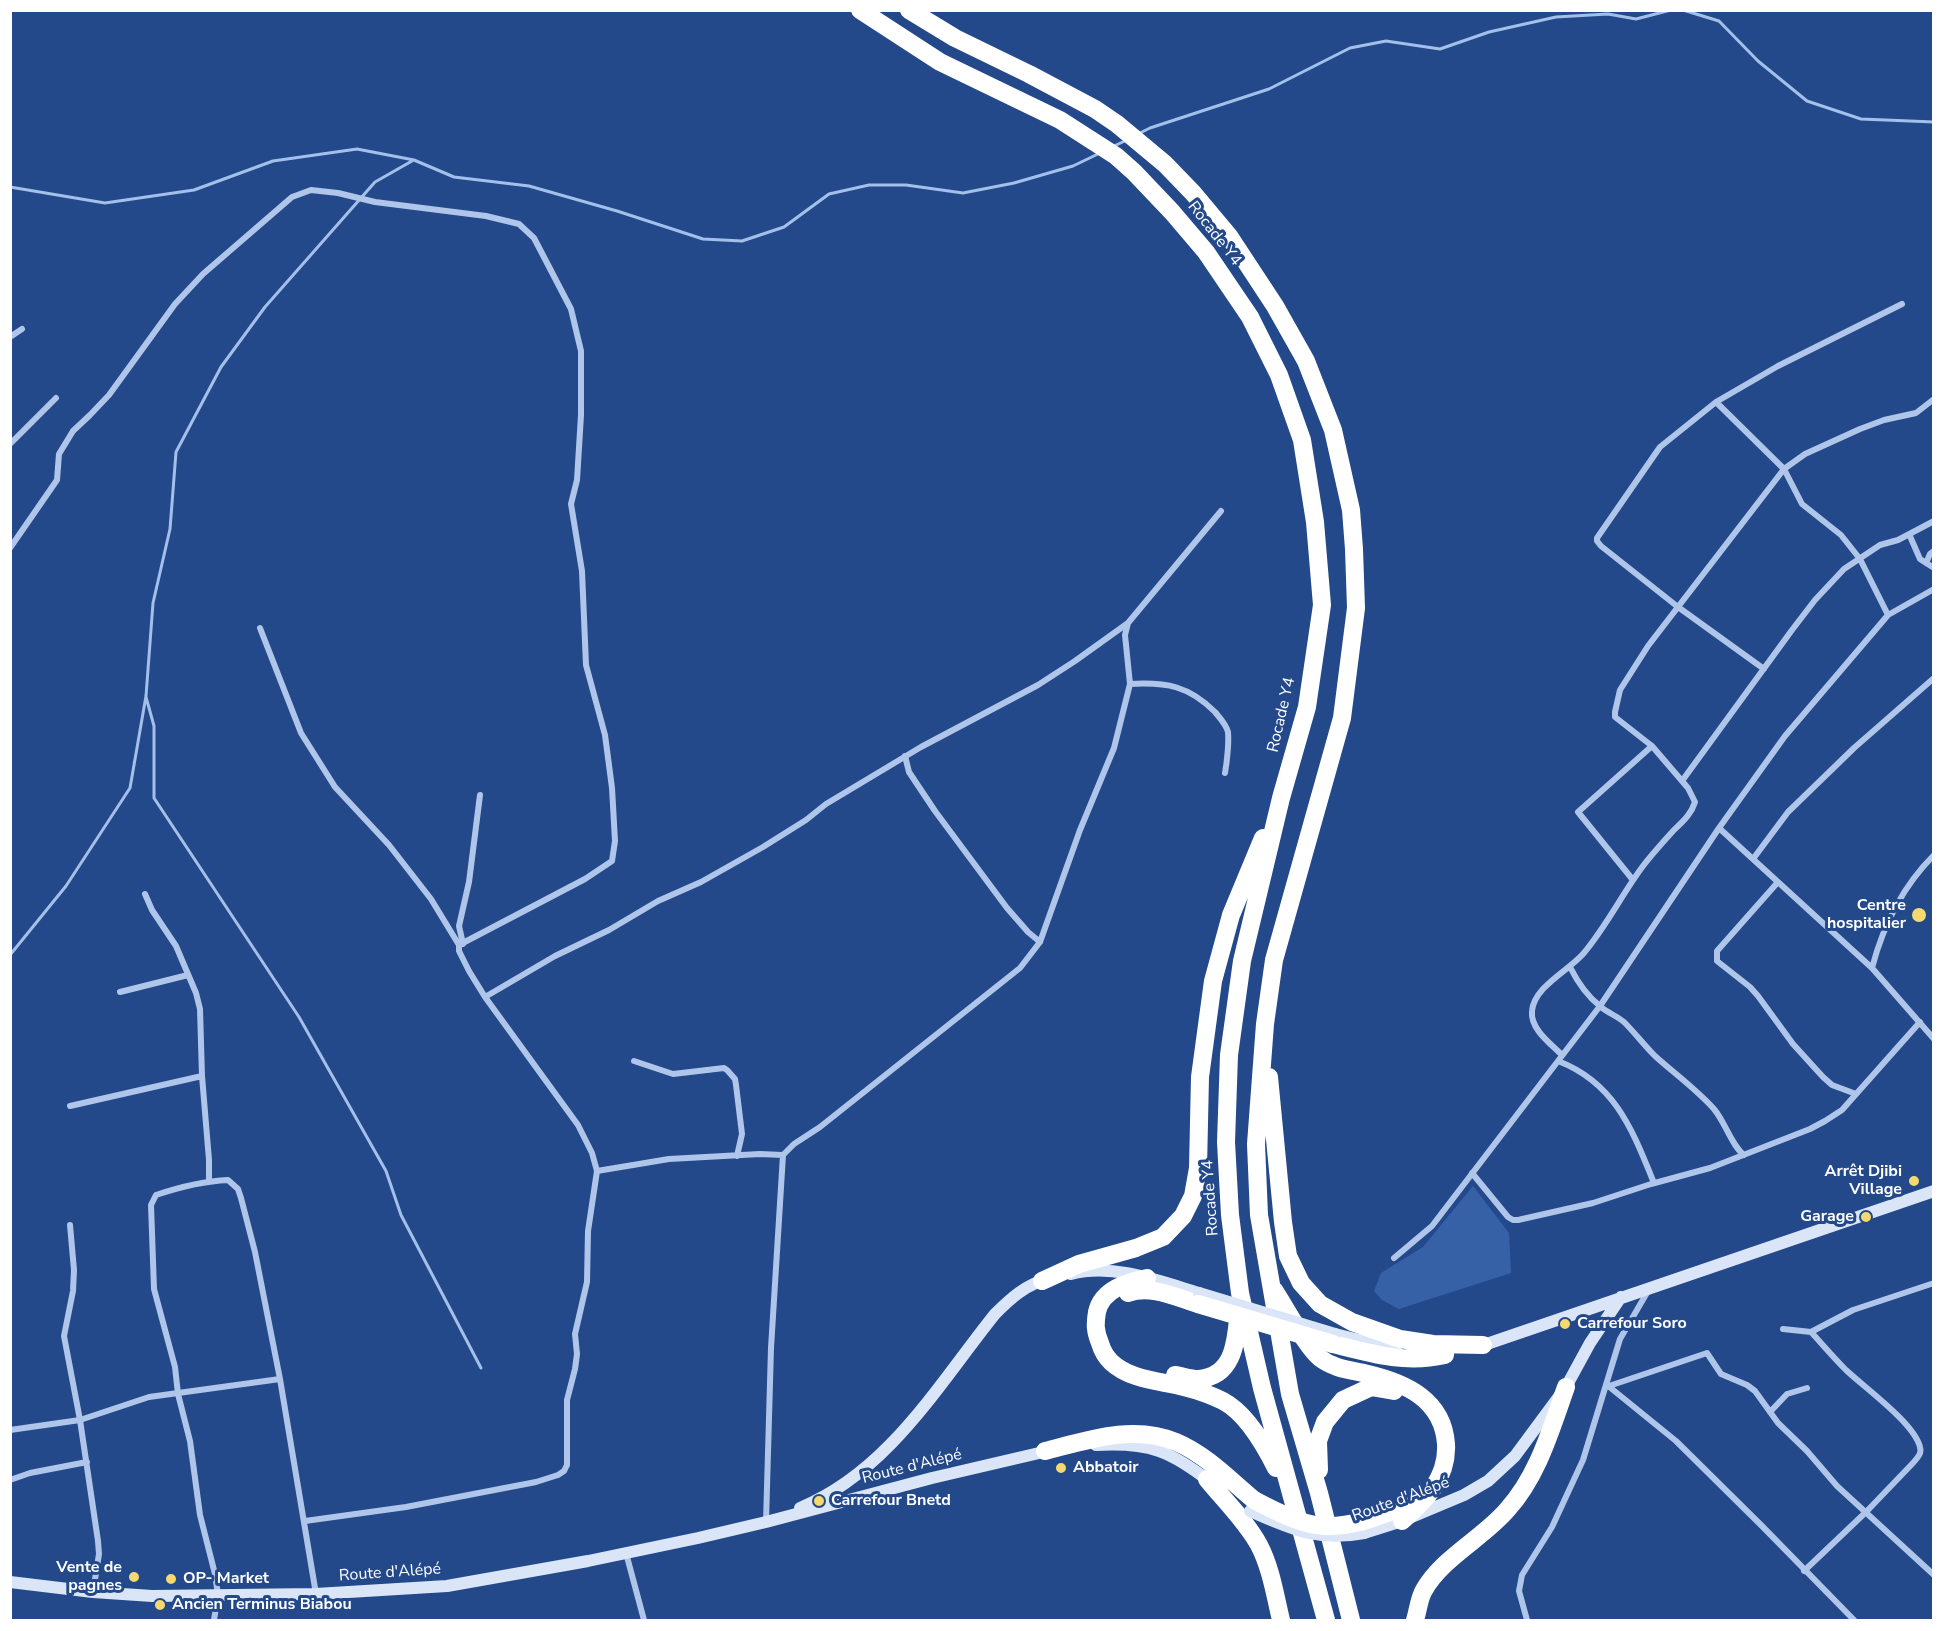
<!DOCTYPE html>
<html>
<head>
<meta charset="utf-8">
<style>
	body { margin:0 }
	#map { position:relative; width:1944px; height:1631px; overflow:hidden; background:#23498a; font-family:"Nunito Sans",sans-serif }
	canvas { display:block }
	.frame { position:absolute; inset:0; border:12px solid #fff; pointer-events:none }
</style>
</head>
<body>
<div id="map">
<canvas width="1944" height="1631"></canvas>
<div class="frame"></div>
</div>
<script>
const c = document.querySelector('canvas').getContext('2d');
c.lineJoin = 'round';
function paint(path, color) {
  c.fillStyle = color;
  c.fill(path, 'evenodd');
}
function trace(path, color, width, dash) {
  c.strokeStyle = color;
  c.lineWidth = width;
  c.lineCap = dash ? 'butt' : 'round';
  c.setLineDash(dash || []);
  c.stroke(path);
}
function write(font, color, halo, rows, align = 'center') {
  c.font = font + ' "Nunito Sans",sans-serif';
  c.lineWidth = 6;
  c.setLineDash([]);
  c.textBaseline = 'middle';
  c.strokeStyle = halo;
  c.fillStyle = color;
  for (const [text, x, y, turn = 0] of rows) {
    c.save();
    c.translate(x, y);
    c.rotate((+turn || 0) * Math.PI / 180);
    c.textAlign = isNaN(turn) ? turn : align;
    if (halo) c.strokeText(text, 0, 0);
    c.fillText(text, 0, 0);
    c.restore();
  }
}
paint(new Path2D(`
	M1473 1186 1509 1233 1511 1273 1399 1309 1382 1300 1374 1291 1381 1273 1423 1247Z`), '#3761a7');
trace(new Path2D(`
	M1683 10 1719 21 1758 61 1807 101 1861 119 1934 122
	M1138 134 1150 128 1269 89 1350 48 1386 41 1440 49 1489 32 1556 17 1608 14 1636 19 1671 10
	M1114 146 1127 140
	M10 187 105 203 194 190 273 161 357 149 414 160 454 177 529 186 617 211 703 239 742 241 784 227 829 194 869 185H906L963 193 1014 183 1073 166 1100 153
	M146 697 154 726V798L299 1017 386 1171 401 1215 481 1368
	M10 955 66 886 130 788 146 696 153 603 170 529 176 452 221 367 265 307 375 182 412 161`), '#a3c0eb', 3);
trace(new Path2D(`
	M10 337 22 329
	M1716 402 1784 469 1802 504 1841 535 1860 559 1888 615
	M10 444 56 398
	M1909 534 1920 559 1934 568
	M10 548 57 480 59 454 73 431 90 415 109 395 175 304 203 274 292 197 311 190 338 193 375 202 486 216 519 224 534 238 571 309 581 351V415L577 480 571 504 582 571 586 665 605 735 612 788 615 841 612 861 585 879 459 945V951L469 971 485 997 578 1125 592 1153 597 1171 588 1231 587 1282 575 1334 577 1354 575 1369 567 1400V1465L564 1471 558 1475 536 1482 406 1507 305 1521
	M1926 563 1930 554 1934 551
	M260 628 301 733 335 787 389 845 431 899 459 945
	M1764 669 1678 607 1601 546 1597 541V538L1660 447 1716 402 1778 366 1902 304
	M1130 684C1167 682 1189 686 1215 712 1220 718 1226 724 1228 732 1229 742 1227 762 1225 773
	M905 756 909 772 935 811 1007 908 1028 932 1040 942
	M1682 781 1792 630 1815 600 1844 569 1880 545 1898 540 1934 521
	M1719 828 1872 968 1934 1039
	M1753 859 1788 812 1854 748 1934 678
	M1633 880 1578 812 1652 746
	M1778 882 1717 951V961L1750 987 1758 996 1793 1044 1823 1077 1832 1085 1856 1094
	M145 894 152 910 176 946 196 993 200 1009 202 1076 209 1160V1181
	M463 944 459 926 469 882 480 795
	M1570 967C1577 981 1588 997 1601 1007 1608 1013 1617 1016 1624 1022 1635 1033 1644 1045 1655 1056 1675 1074 1696 1089 1714 1109 1725 1122 1732 1146 1744 1155
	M1872 968C1883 926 1903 886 1934 855
	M120 992 188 975
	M485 997 555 956 609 930 658 901 701 882 763 847 806 820 826 804 921 747 1038 685 1075 661 1128 623 1221 511
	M1562 1055C1551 1044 1530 1029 1532 1011 1534 987 1568 971 1583 954 1606 927 1622 894 1643 866 1652 854 1663 842 1673 831 1682 822 1691 815 1695 802L1688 788 1652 746 1615 717V712L1620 690 1648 646 1784 469 1805 454 1860 429 1884 420 1916 413 1934 399
	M634 1061 673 1074 724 1068 727 1070 735 1079 736 1085 742 1134 737 1156
	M1558 1061C1615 1083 1632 1129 1654 1183
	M70 1106 202 1076
	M597 1171 669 1159 760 1154 783 1155
	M1472 1173 1508 1217 1513 1220H1518L1593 1203 1651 1184 1710 1168 1810 1129 1825 1121 1842 1110 1920 1022
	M1394 1258 1432 1226 1600 1006 1719 828 1785 736 1888 615 1934 589
	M1783 1329 1811 1332 1853 1310 1934 1283
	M1607 1385 1676 1441 1762 1526 1854 1620
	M1609 1386 1707 1353 1721 1374 1747 1385 1755 1391 1778 1423 1807 1451 1837 1486 1934 1575
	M1770 1412 1787 1394 1807 1388
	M10 1430 80 1420 64 1336 73 1291 74 1270 70 1225
	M10 1480 30 1473 87 1462
	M766 1522 771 1348 783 1155 794 1144 820 1127 1020 968 1040 942 1080 830 1114 748 1130 684 1125 635 1128 623
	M626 1553 644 1620
	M1804 1571 1866 1512 1913 1463C1917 1458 1922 1454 1920 1447 1914 1423 1865 1388 1846 1370 1834 1358 1823 1345 1811 1332
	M93 1592 99 1554 98 1541 80 1420 149 1397 280 1379
	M214 1620 218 1595 215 1574 200 1515 190 1441 178 1394 175 1367 154 1289 151 1205 156 1195C180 1187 203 1181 228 1180L238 1189 241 1198 255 1252 280 1379 316 1594
	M1527 1620 1519 1591 1522 1575 1552 1527 1583 1460 1620 1339 1648 1291`), '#afc6ea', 6);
trace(new Path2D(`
	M1071 1274C1113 1263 1159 1281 1199 1293
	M1335 1334 1396 1349
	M1478 1347 1934 1191
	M1096 1445C1151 1442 1169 1451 1212 1483
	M800 1508C888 1472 938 1385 995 1314 1010 1299 1026 1284 1048 1279
	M1364 1533 1402 1521 1464 1495 1488 1481 1515 1456 1566 1387 1590 1343 1621 1297
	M10 1582 93 1592 152 1596 316 1594 447 1586 588 1561 698 1538 766 1522 932 1478 1052 1450`), '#dae5f8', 12);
trace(new Path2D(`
	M860 10 940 62 1060 120 1116 156 1134 172 1172 212 1206 252 1250 317 1279 375 1302 440 1315 522 1322 605 1307 707 1281 798 1242 961 1229 1055 1226 1142 1230 1215 1240 1293 1262 1388 1326 1620
	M909 10 955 38 1029 74 1095 109 1117 124 1165 164 1193 193 1229 236 1275 306 1306 361 1333 430 1351 510 1354 549 1356 608 1342 718 1274 960 1265 1024 1256 1144 1259 1215 1290 1394 1319 1493 1351 1620
	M1269 1077 1283 1222 1288 1256 1301 1283 1320 1304 1352 1322 1400 1339 1433 1344 1483 1345
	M1147 1278C1128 1282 1102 1289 1097 1312 1095 1324 1095 1331 1100 1343 1102 1350 1106 1357 1111 1362 1130 1380 1160 1381 1184 1387 1196 1390 1211 1395 1223 1401 1246 1413 1265 1446 1276 1468
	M1042 1281 1079 1264 1136 1248 1163 1237 1183 1216 1193 1196 1198 1168 1200 1077 1213 981 1231 915 1263 838
	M1274 1290C1286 1308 1305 1345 1320 1358 1334 1369 1351 1370 1368 1374 1406 1383 1443 1400 1446 1444 1448 1478 1425 1501 1402 1521
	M1128 1293C1151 1285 1175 1297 1198 1304
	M1333 1344C1372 1354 1405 1364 1445 1355
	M1175 1375C1182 1376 1191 1379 1198 1379 1236 1377 1236 1337 1239 1310
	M1045 1451C1088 1440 1134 1424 1176 1442 1205 1454 1230 1480 1254 1500
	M1319 1470 1318 1441 1325 1422 1343 1400 1371 1387 1394 1391
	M1207 1479C1224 1500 1246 1521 1259 1545 1271 1568 1275 1595 1281 1620
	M1364 1521C1380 1515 1404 1510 1416 1496
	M1415 1620C1418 1611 1419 1598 1424 1590 1442 1558 1483 1538 1507 1510 1538 1476 1551 1429 1566 1387`), '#fff', 18);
trace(new Path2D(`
	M1199 1293 1335 1334
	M1250 1511C1292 1529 1317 1542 1364 1533`), '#dae5f8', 12);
trace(new Path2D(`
	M1198 1304 1333 1344
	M1254 1500C1269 1508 1299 1523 1316 1525 1332 1528 1348 1525 1364 1521`), '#fff', 18);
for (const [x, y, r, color] of [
	[1919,915,8,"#f6d871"],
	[1914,1181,6,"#f6d871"],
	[1866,1217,6,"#f6d871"],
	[1565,1324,6,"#f6d871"],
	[1061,1468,6,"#f6d871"],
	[819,1501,6,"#f6d871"],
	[134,1577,6,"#f6d871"],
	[171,1579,6,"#f6d871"],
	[160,1605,6,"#f6d871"]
]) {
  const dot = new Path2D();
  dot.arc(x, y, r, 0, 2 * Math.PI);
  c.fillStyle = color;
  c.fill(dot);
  trace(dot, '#23498a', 2);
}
write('16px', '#fff', '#23498a', [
	["Rocade Y4",1214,234,52],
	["Rocade Y4",1282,715,-77],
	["Rocade Y4",1211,1198,-94],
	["Route d'Alépé",912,1467,-14],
	["Route d'Alépé",1401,1500,-20],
	["Route d'Alépé",390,1573,-4]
]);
write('bold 16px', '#fff', '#23498a', [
	["Centre",1906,906,"right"],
	["hospitalier",1906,924,"right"],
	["Arrêt Djibi",1902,1172,"right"],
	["Village",1902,1190,"right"],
	["Garage",1854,1217,"right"],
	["Carrefour Soro",1577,1324],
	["Abbatoir",1073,1468],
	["Carrefour Bnetd",831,1501],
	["Vente de",122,1568,"right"],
	["pagnes",122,1586,"right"],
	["OP- Market",183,1579],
	["Ancien Terminus Biabou",172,1605]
], 'left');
</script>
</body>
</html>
